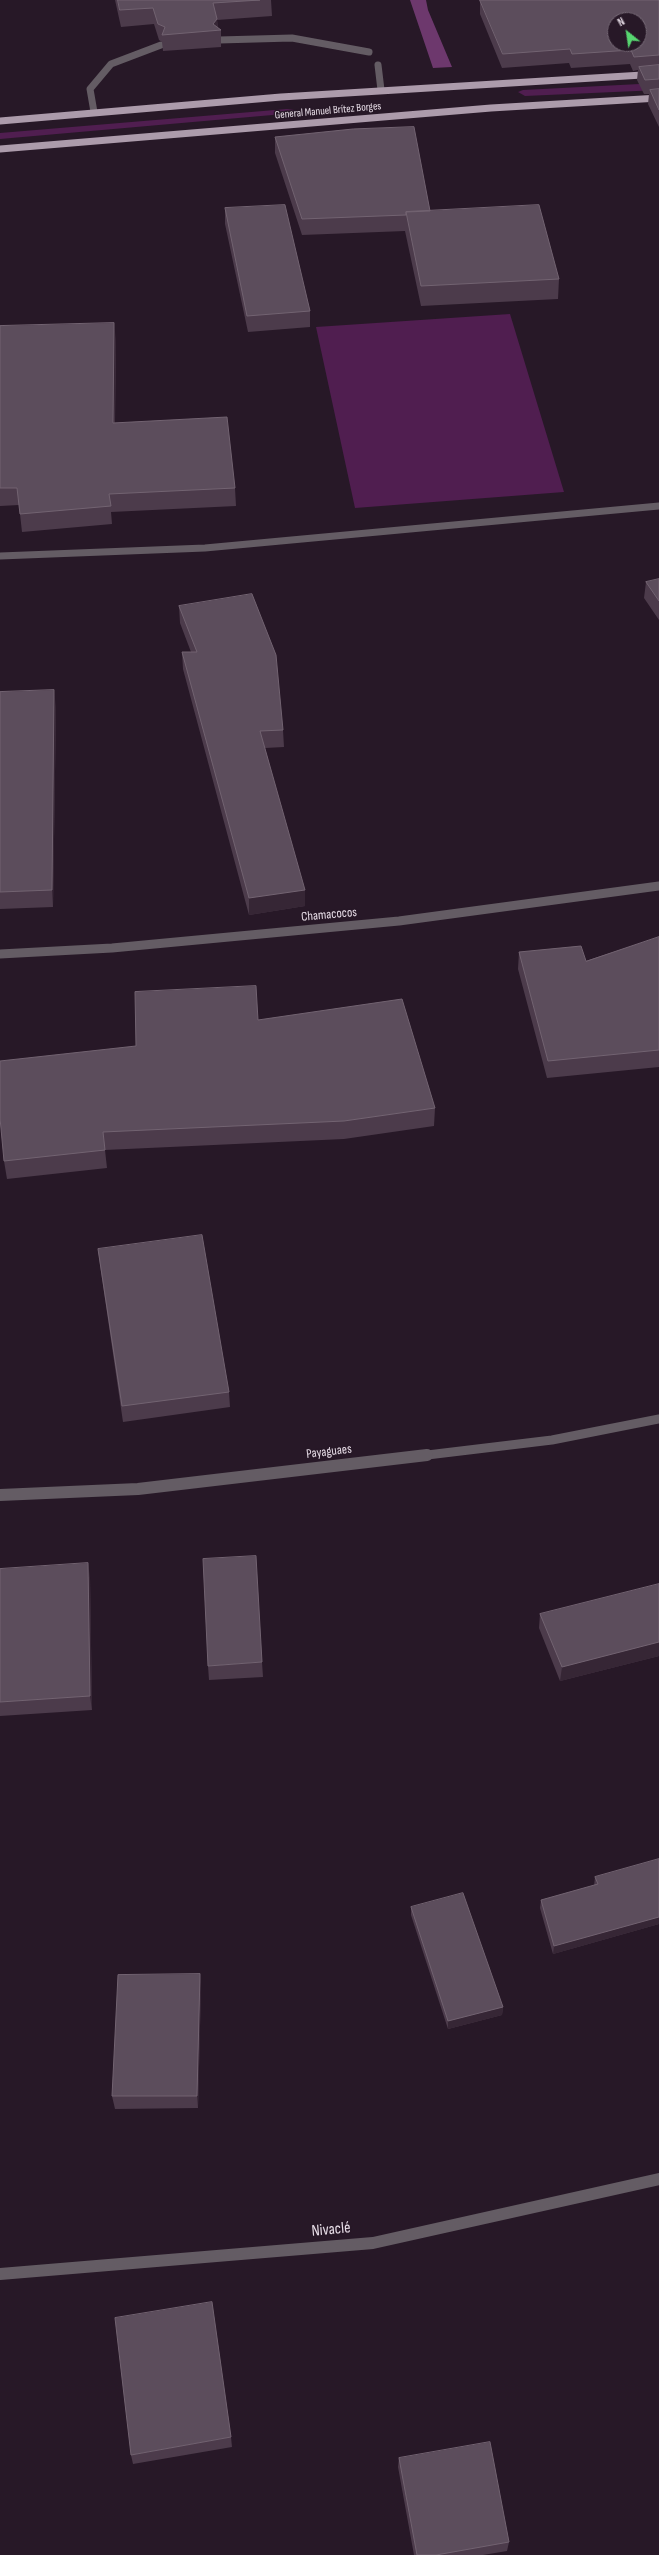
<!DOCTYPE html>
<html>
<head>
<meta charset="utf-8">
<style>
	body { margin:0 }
	#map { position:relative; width:659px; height:2555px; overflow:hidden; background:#271827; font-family:"Sofia Sans Condensed",sans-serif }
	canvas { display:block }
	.north { position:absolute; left:607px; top:12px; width:40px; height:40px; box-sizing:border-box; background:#271827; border:1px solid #746774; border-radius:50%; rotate:330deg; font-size:11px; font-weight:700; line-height:16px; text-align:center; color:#e7dde7 }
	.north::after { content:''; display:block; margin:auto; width:14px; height:18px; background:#57d570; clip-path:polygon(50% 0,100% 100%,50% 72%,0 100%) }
</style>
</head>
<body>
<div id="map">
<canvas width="659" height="2555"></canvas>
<div class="north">N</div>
</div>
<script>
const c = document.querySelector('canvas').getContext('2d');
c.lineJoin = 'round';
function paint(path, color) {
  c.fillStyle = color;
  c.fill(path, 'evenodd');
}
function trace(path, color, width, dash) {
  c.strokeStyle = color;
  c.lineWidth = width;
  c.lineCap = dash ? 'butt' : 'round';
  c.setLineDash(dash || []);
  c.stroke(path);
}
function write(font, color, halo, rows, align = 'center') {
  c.font = font + ' "Sofia Sans Condensed",sans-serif';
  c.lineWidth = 3;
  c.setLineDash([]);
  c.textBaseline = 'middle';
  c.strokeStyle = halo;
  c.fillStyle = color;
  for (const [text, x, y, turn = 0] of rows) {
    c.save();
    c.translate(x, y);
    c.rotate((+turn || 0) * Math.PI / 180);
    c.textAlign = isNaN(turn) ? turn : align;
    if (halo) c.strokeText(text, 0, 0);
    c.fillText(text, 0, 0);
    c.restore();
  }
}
paint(new Path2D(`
	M659 83V90L525 96 518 92 523 90Z
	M287 109 294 110 295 113 0 139V133Z
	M510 314 564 492 355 508 316 327Z`), '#501e50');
paint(new Path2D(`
	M410 0H426L428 10 452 67 433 68Z`), '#6d386d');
trace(new Path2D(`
	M219 40 292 38 369 52
	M378 65 381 90
	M94 112 90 89 111 64 161 45
	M0 556 205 548 659 506`), '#645c64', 7);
trace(new Path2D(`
	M0 954 112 948 399 921 659 886
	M419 1456 552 1440 659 1419`), '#645c64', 9);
trace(new Path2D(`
	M0 1495 138 1489 427 1455
	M0 2274 373 2243 659 2179`), '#645c64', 12);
trace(new Path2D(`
	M0 121 281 97 659 74
	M0 149 491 108 659 98`), '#ac9bab', 7);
paint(new Path2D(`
	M115 0H271L272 16 217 20 218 28 221 30V47L163 51 162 42 159 40 154 24 121 27Z
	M480 0 659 1V127L648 104 649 94H644L637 80 638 70 633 71 630 64 571 68 569 63 502 68 480 14Z
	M275 137 430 211 559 279 558 299 421 306 405 231 302 235 275 153Z
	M225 208 310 311V327L248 332 225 224Z
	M0 326 116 340 115 423 235 488 236 506 111 512 112 524 22 532 19 505 0 506Z
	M659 579V620L644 598 646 582Z
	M179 606 283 730 284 747 265 748 305 906 249 915 183 669 182 652H191L180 623Z
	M0 692 56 707 53 907 0 909Z
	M659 937V1067L547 1078 518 969 519 952 586 961Z
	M258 1020 435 1108 434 1126 344 1139 105 1150 107 1168 7 1179 4 1161 136 1046Z
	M98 1249 229 1392 230 1407 123 1422 100 1265Z
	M0 1569 90 1577 92 1710 0 1716Z
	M659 1584V1656L560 1681 539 1628 540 1614Z
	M262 1662 263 1677 209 1680 208 1666Z
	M659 1859V1924L553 1954 540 1908 541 1900 594 1886 595 1877Z
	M411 1907 503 2007 502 2015 448 2029 411 1915Z
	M200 1974 201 1987 198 2108 115 2109 112 2096Z
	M231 2437 232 2447 133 2464 131 2455Z
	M399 2458 509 2542 507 2551 483 2555H414L398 2467Z`), '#4c3b4b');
paint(new Path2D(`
	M217 19 218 31 213 24Z
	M114 323 116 340 114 440 113 423Z
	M54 690 56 707 53 907 52 890Z
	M305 890V906L249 915V898Z
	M88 1563 90 1577 92 1710 90 1696Z
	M659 1642V1656L560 1681 562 1667Z
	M659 1917V1924L553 1954 554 1946Z
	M200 1974 201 1987 198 2108 197 2096Z
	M503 2007 502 2015 448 2029V2021Z`), '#362635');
const building = new Path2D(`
	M118 0H260L213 3 217 19 213 24 221 30 162 35 165 27 158 24 153 8 120 10Z
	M480 0H658L659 1V55L634 57 631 50 572 54 570 49 503 54ZM615 20H639V44H615Z
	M659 65V79L645 80 639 67Z
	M659 89V110L650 90Z
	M414 127 430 211 406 212V215L302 219 275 137 353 129Z
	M285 205 310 311 247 316 225 208Z
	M539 205 559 279 421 286 406 212Z
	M114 323 113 423 227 417 235 488 109 494 111 506 20 514 17 488H0V326Z
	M659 579V601L646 582Z
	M252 594 276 655 283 730 260 731 305 890 249 898 182 652H197L179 606Z
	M54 690 52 890 0 892V692Z
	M659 937V1050L548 1061 519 952 581 946 586 961Z
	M256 986 258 1020 402 999 435 1108 344 1121 103 1132 105 1150 4 1161 0 1118V1061L136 1046 135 992Z
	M202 1235 229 1392 122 1406 98 1249Z
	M256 1556 262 1662 208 1666 203 1559Z
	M88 1563 90 1696 0 1702V1569Z
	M659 1584V1642L562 1667 540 1614Z
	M659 1859V1917L554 1946 541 1900 598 1884 595 1877Z
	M463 1893 503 2007 448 2021 411 1907Z
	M200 1974 197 2096H112L118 1975Z
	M212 2302 231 2437 131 2455 115 2318Z
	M490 2442 509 2542 436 2555H417L399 2458Z`);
paint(building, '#5c4d5c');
trace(building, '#726371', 1);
write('11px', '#e7dde7', '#271827', [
	["General Manuel Brítez Borges",328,111,-5]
]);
write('13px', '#e7dde7', '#271827', [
	["Chamacocos",329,915,-5],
	["Payaguaes",329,1452,-7]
]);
write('16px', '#e7dde7', '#271827', [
	["Nivaclé",331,2230,-5]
]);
</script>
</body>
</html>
